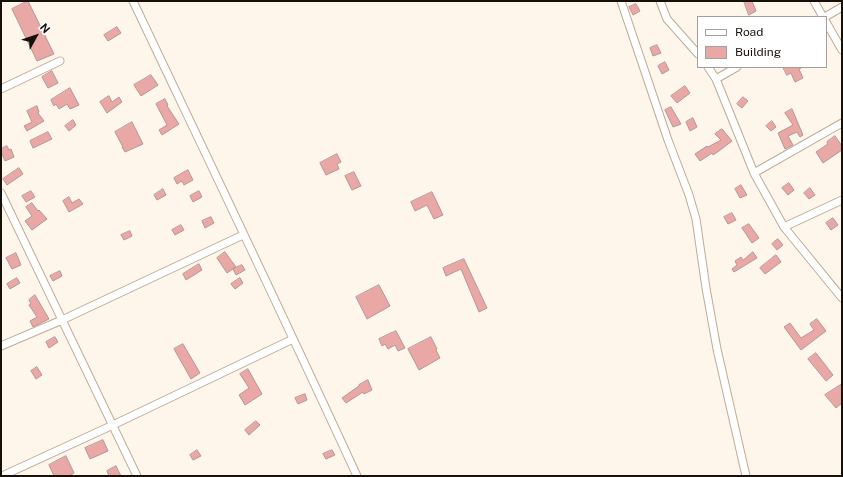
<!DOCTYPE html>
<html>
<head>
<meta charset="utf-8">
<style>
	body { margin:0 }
	#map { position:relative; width:843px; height:477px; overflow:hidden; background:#fef5eb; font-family:"Public Sans",sans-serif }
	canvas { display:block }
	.frame { position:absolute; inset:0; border:2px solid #171008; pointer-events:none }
	.legend { position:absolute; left:697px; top:16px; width:130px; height:52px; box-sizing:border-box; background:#fff; border:1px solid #a29f9c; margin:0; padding:5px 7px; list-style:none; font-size:12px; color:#171008 }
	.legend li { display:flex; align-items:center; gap:8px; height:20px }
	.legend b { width:20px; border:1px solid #a29f9c }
	.north { position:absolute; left:16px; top:16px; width:40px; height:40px; -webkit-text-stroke:3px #fff; paint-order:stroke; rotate:50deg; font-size:11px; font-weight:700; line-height:16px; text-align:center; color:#171008 }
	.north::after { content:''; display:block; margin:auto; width:14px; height:18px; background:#171008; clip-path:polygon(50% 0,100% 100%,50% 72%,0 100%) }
</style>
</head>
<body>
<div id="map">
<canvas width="843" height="477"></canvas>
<div class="frame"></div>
<ul class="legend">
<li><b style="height:5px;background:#fff"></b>Road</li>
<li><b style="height:11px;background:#e9a8a6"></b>Building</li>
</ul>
<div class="north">N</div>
</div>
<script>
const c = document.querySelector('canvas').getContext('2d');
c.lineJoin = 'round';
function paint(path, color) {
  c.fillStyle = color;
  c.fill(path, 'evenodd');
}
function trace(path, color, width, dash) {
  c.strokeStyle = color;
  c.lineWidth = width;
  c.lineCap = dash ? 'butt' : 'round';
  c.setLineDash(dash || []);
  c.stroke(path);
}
const building = new Path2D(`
	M28 1 54 54 37 61 12 9Z
	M744 1H752L756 11 749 15Z
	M636 4 640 11 633 15 629 7Z
	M117 27 121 33 108 41 104 35Z
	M657 45 661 53 653 56 650 48Z
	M665 62 669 70 662 74 658 66Z
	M783 67H803L799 69 803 78 795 82 791 73 787 75Z
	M52 71 58 83 48 88 42 77Z
	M151 75 158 85 141 96 134 85Z
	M685 86 690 93 677 103 671 96Z
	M70 88 79 105 70 109 67 104 59 109 56 104 54 106 51 100Z
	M109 96 112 102 119 97 122 102 107 113 100 102Z
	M743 97 748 101 742 108 737 104Z
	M165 99 168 105 167 106 179 124 162 135 159 130 167 125 156 104Z
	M37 106 39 112 38 113 44 121 27 131 24 126 32 122 27 111Z
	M671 107 681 124 673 127 665 110Z
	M792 109 803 135 800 137 797 132 788 136 793 145 785 149 778 133 793 125 785 113Z
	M693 118 697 127 690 131 686 122Z
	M73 120 76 125 69 131 65 126Z
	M772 121 776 127 771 131 766 126Z
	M132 122 143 144 125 152 122 147H123L115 132Z
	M722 129 732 141 719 151 713 155 712 153 700 161 695 154 707 146 708 147 721 140 715 134Z
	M48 132 52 139 33 148 30 141Z
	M835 136 842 146V150L823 163 816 152 828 144 827 142Z
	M7 146 9 150 11 149 14 157 5 161 1 152V149Z
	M337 154 341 162 337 164 339 169 326 175 320 163Z
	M19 168 23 174 7 185 3 179Z
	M188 170 193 180 184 185 182 181 177 184 174 178Z
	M354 172 361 186 352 190 345 176Z
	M789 183 794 190 788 195 782 188Z
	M741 185 747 195 740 198 735 189Z
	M810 188 815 195 809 199 804 193Z
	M163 189 166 195 157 200 154 195Z
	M31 191 35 197 26 202 22 196Z
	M199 191 202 197 193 202 190 196Z
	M432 192 443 215 434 219 427 205 415 211 411 202Z
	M69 197 72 203 79 199 83 204 69 212 63 201Z
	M32 203 38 211 39 210 47 219 32 230 25 221 32 216 26 207Z
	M732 213 736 220 728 224 724 217Z
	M211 217 214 223 205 228 202 221Z
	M833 218 838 225 831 230 826 223Z
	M749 224 759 238 752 243 742 228Z
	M181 225 184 230 175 235 172 230Z
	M130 231 132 236 124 240 121 235Z
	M778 239 783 245 777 250 772 244Z
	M225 252 236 267 227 273 217 258Z
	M753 252 757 258 734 272 732 269 737 265 735 261 741 257 743 260Z
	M16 253 21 265 12 269 6 258Z
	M776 255 781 262 765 274 760 268Z
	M464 259 487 308 479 312 461 269 446 276 443 268Z
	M199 264 202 270 186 280 183 274Z
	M242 265 245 270 236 275 233 269Z
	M60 271 62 276 53 281 50 276Z
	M17 278 20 283 10 289 7 284Z
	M240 278 243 283 235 289 231 284Z
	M379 285 390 306 367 319 356 297Z
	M35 295 49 319 33 327 30 321 37 317 29 305 31 304 29 300Z
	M817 319 826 331 801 350 784 327 790 323 801 338 814 330 810 324Z
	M396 331 405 348 398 351 395 345 388 349 385 344 382 346 379 339Z
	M55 337 58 342 49 348 46 342Z
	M431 337 437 349 436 350 440 358 419 370 408 349Z
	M183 344 200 373 191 379 174 349Z
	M816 353 833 375 826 381 808 359Z
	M37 367 42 375 36 379 31 371Z
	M248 369 262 394 245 405 239 395 249 388 240 374Z
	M368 380 372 390 364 394 363 392 346 403 342 398 359 386V385Z
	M842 384V403L836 408 825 395Z
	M305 394 307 400 298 404 295 398Z
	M256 421 260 425 249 435 245 430Z
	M103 440 108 451 90 459 85 448Z
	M197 450 201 456 193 460 190 455Z
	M332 450 335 455 326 459 323 454Z
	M66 456 74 473 69 476H54L49 465Z
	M116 466 121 476H109L107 471Z`);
paint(building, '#e9a8a6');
trace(building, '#b69594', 1);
const street = new Path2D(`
	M133 1C208 159 284 317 357 476
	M621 1 668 140 689 195 696 219 706 288 717 349 746 476
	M660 1 667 19 698 54
	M814 1 823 17
	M825 17 842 7
	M826 22 842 50
	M708 67 716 79 754 173 784 227 842 298
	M716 79 737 67
	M1 89 60 61
	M754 173 842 123
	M1 193 137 476
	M784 227 842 200
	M1 346 62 320 243 235
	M2 476 113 425 293 339`);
trace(street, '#c0ab94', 9);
trace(street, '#fff', 7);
</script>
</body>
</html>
